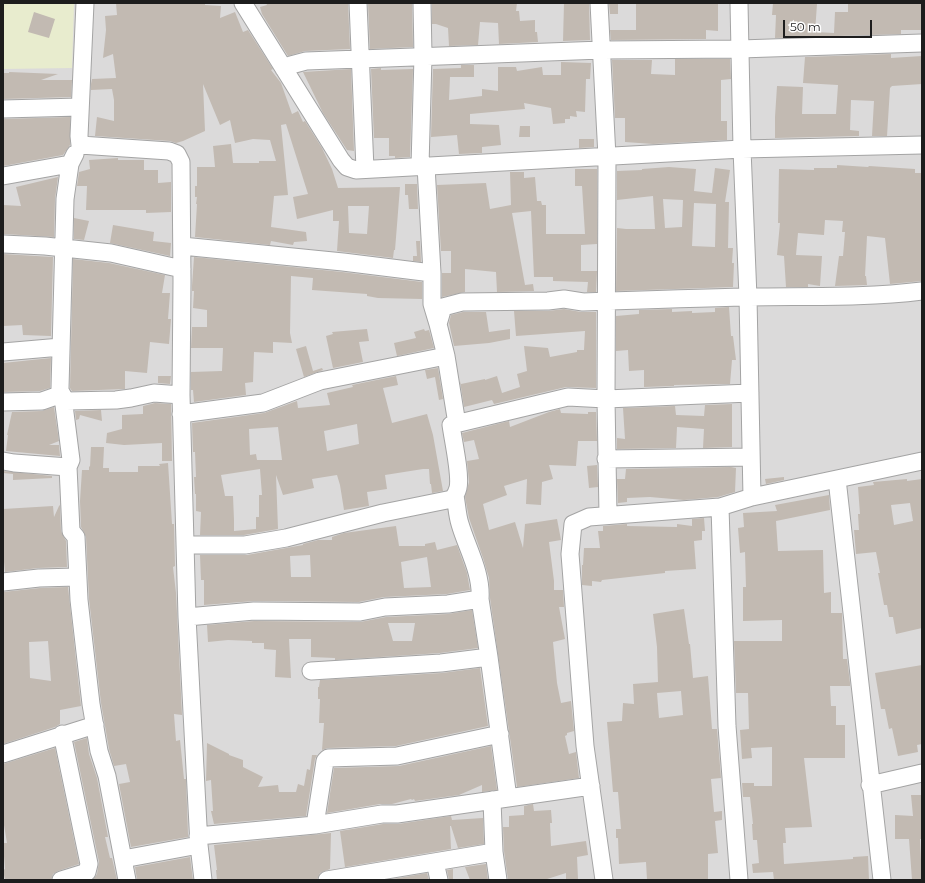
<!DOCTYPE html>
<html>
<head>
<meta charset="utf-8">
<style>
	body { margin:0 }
	#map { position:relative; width:925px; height:883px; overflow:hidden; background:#eeebe3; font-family:Montserrat,sans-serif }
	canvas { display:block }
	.frame { position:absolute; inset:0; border:4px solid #1d1d1d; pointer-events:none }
	.scale { position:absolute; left:783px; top:20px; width:89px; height:18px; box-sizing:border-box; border:2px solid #1d1d1d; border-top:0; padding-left:5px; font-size:12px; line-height:14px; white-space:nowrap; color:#1d1d1d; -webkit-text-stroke:3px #fff; paint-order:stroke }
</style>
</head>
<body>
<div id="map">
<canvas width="925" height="883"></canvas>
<div class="frame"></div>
<div class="scale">50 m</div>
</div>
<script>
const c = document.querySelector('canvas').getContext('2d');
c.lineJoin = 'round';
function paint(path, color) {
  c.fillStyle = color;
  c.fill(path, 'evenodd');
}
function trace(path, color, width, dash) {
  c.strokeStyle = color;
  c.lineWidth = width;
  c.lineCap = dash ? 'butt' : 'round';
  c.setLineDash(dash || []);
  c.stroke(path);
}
paint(new Path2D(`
	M3 3H922V880H3Z`), '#dbdada');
paint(new Path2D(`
	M3 3H74L72 68 3 69Z`), '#e8ecce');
paint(new Path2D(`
	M116 3H205V5L221 6 220 18 235 12 243 32 248 30 273 69 271 70 281 83 292 114 298 111 303 122 305 121 322 148 332 169 338 188 400 187 395 250H394L393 258 337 251 339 221H333V210L297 219 293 197 308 194 286 124 281 125 288 195 274 196 271 227 306 232 307 241 294 242 293 245 271 241 270 245 195 237 197 204H196L197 197H195V186H197V167H215L213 146 231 144 233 163H259V161H276L270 140 253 139 235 143 230 120 220 125 203 84 205 131 183 141 176 143 170 141 95 136 97 117 114 121V100L112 89 91 90V84L92 79 116 78 113 54 103 58 106 30 105 16 117 15ZM348 206H369L367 234 349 233Z
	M266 3H312V4L348 3 350 49 305 51 288 56 262 14 260 7 267 5Z
	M368 3H412L413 47 370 49Z
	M432 3H517L516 11H519L520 21 535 20V32H537L538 42 499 44 498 23 480 22 478 45 449 46 448 28 436 24H432Z
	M564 3H589L590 40 563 41Z
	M609 3H618V14H610Z
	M636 3H718V31L706 30V39L611 40 610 30H636Z
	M773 3 817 4 815 32 834 33 835 12H848V3H922V30H901V34L775 38 776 15H772Z
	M34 12 55 19 49 38 28 32Z
	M891 54V58L922 56V84L892 86 890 88 887 136H872L874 101 851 100 850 130 859 131V136L775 138V117L777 86 803 87 802 114H836L838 85 803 83 805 57Z
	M675 59H730L731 79 721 80V121H727V140L653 144 625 142V118H615L612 60H652L651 74 675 75Z
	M561 62 591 63 590 79H586L585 112 576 111 577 117 570 116V119H565V123L553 124 551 108 524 103 525 109 470 114V124L499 125 501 145 482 147V153L459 154 457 135 431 137 433 69 461 68V65H474V77H450L449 100 482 96V89L498 91V67H516L517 71 542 67 543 75H561Z
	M381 68V70L413 69 410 157 395 158V156H389V138H374L371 69Z
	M351 69 354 151 347 150 323 113 303 72Z
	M9 72 58 74 41 80H72L71 97 3 99V73H9Z
	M70 117V145L63 155 3 166V119Z
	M520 126H530V137H519Z
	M579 139H594V147L579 148Z
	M118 158V160H144V170H158V183L171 182V212L146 213V210H86L87 186H77L79 172 90 169 89 160Z
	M837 165 868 167 869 166 915 169V173H922V281L890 284 885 238 867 236 865 276H866L867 285 835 286 839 256H843L845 232H842L843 221 825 220 824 235 798 233 796 255 822 256 820 286 808 284V287H786L784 256 777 255 780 223H778L779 169 814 170V168H837Z
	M669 167 696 169 694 191 712 193 715 168 730 170 725 202H729L728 248H733L732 263H734L733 287 616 291 617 228 626 229H655L653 196 617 200V171L642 170V169ZM663 199 683 200 682 227 665 228ZM694 203 716 204 715 247 692 246Z
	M575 169H597V244L581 245V271H597L596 292H587L588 282 553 281V277H534L531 211 512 213 525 285 533 284 534 291 497 292 496 272 465 269V292L442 297V273H451V251H441L437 185 486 183 490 209 511 205 510 172H524V178L535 177 537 201H541L542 205H546V234H585L582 186H575Z
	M58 177 55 199 54 237 4 234 3 205 21 206 16 187Z
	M405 184H417L418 209H409L408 195H405Z
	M74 218 89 221 84 240 74 239Z
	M113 225 154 232 153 241 171 243 170 256 110 243Z
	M416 241H420L421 262 413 261V256H417Z
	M3 254 53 257 51 336 23 335 22 325 3 326Z
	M194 257 342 272 422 282V299L378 298 367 296V294L312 290 313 278 291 276 290 333 292 343 273 342V353L254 352 253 382 245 383 246 395 194 402 193 390H191V372L222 371 223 348H191L192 327H207V310L193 308 194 291H192V286Z
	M73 259 109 263 165 275 162 293H170L168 319H171L169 344 150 342 147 373 125 371V389L72 391 70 388Z
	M729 307 731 336H733L736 360H732L730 384 674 385V386L644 387V370L629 371 628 350 616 351V316L639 314V310L672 309V312L692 311V313L715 312V308Z
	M564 309 581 312H596V388L566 387 494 404 492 400 464 407 460 381 461 384 485 379V380L497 376 502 393 520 387 517 374 527 371 524 346 548 348 550 357 577 352V350H584L585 331 516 336 514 311H548Z
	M463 312H486L489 332 510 329V339L489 343 454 346 449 323 451 315Z
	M367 329 369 341 359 342 363 362 333 368 326 336 333 334 332 332Z
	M424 329 425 331 429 330 434 348 397 356 394 343 416 338 414 332Z
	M306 346 313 371 322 368 323 370 304 377 296 349Z
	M51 358 50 388 40 391 3 392V363Z
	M438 368 443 399 439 400 435 377 427 379 425 370Z
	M158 376H171L170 384 158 383Z
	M396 376 398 385 383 388 392 423 427 414 433 435 443 491 432 493 431 484H430L429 469H423L385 475 387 489 367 492 369 506 344 510 340 485 337 475 312 479 314 488 283 495 276 475 278 529 244 535H200L201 512 196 511V494H195L194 477H196L195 452H193L192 423 264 413 297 401 298 408 330 405 327 393 353 387 352 385ZM357 424 359 444 327 451 324 431ZM278 427 282 460H257L256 454 250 455 249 429ZM260 469 262 495H259V517H256V529L234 531V520L233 496H225L221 475Z
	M155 403 171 404 172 461H162V443L124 445 106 443 107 433 122 429V415L143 414V406Z
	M732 404V447L703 448 704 429 677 427 676 448 617 449V438L625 439 623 408 675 406 676 415 704 416 705 405Z
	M54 407 59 441 49 445H59L60 456 6 451 8 435H7L12 412 42 411Z
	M560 409 561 413 588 414V412H596L597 441H578L576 466 549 465 553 479 542 482 541 505 526 504 527 479 504 486 507 495 483 504 489 530 515 522 523 548 525 524 557 519 561 540 549 542 554 581V590H563L564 607H559L565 639 553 642 557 683 561 703 571 701 574 731 567 733V735L565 736 569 754 576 752 579 778 517 787 490 598 489 578 483 558 469 518 465 497 469 482 467 461 479 459 474 440 464 442 462 433 509 421 510 427 549 412Z
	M101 410 102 421 80 415 79 419 76 420 75 411Z
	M91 447H104L103 468H109V472H138V466H160L159 464 168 463 172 524H174L175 566 173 567 176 593 182 715 174 714 176 741 180 740 184 779H186L188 834V837L131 847 119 784 130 782 126 764 114 766 109 749 101 703 89 599 86 537 81 527 80 501 82 470H89V466L90 467Z
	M597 465 598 487 589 488 587 466Z
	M731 467 736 468 735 492 718 497 684 500 650 497 627 498V502L618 503 617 479H625L626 469Z
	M3 471 52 476V478L13 480V474L3 473Z
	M784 477V480L766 484 765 479Z
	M907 479V481L922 479V628L896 634 893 617H889L887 605H884L878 573H880L876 552 856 554 854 530H859L858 514H860L858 487 874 485 873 482ZM910 503 913 521 894 525 891 505Z
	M829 495 830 510 776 521 778 551 823 550 824 593 831 592V613H842L843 659H847L850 683V686H830L831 706H836V725H845V758H804L812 827 785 828 786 843H783L784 864 853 859V857L868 856 869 880H774L773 872 753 873 752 864 759 863 757 840H753L752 824H753L750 797H743L742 783H754V786H772V747L751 748 752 758 742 759 740 730 749 729 748 693H736L734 641H782V620L743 621V587H746L745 552 740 553 738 528 744 527 743 513 777 511 775 505Z
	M60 505 61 531 66 541 67 567 38 568 5 572 4 562H3V509L53 506 54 517 59 506Z
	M704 518 705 531H702V540L694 541 696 569 665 571V573L602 580 601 582 592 581V586L582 585V565H583L584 548H600L598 531H603V526L627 524V526L677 527V524L692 526V519Z
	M396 526 399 546H425V544L435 542 437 550 457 545 467 573 470 590 447 594 384 597 359 602 254 601 204 605V580H201L200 555H247L303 545V544L318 540H332V537L344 533ZM310 555 311 577H291L290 556ZM427 557 431 587 404 588 401 562Z
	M68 587 81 706 60 710V724L55 727 3 744V592L40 588ZM48 641 51 681 30 678 29 642Z
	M684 609 689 644H690L693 678 708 676 712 729H717L721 778 711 779 714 812 722 811V820L715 821 718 853 708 854V880H647L646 862 619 864 618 838H616V829H621L618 792H613L607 722 622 721 623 703 634 704 633 684 658 682 657 647 653 614ZM681 691 683 715 659 718 657 693Z
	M472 610 478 648 440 653 335 660V658L311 657V639H289L291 678 275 677 276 650 264 649V643H252V641L228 640 208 642 207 625 254 621 360 622 386 617 448 614ZM388 623H415L412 641H393Z
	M922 665V744L917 745 918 752 898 756 892 728 889 729 885 709H881L875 673Z
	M480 668 488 726 396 746 328 748 322 750 324 723H319L320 699H318V687H319L320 680 442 673Z
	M87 738 89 754 97 778 108 837H105L110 858H112L117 880H93L97 874 99 862 74 742Z
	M207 743 229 754V755L243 760V767L263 777 258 787 278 785 279 792H296L298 784 304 786 307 769 310 770 312 755H317L315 759 306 816 214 824 211 811H213L211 780 206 781Z
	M491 746 497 790 482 792V785L459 795 415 801 414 799 412 800 411 799 392 804H380L327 813 334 768 399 766Z
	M55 748 79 864 58 871 53 874 51 880H5L3 870 5 869 3 843H7L3 819V764Z
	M911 795H922V839H920L922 880H912L909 839H895V815L913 816Z
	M533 804 534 811 551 810 552 823H550L551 846 586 841 588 855 577 857 578 879 566 880V873L544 880H508L504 851 503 827H509V816L524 815V806Z
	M451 816 452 820 483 818 484 844 458 848 451 826H450L451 849 345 867 340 831 383 824H398Z
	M331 833 330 869 320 873 317 880H217L216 870H217L214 845Z
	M190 857 193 880H137L135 867Z
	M486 864 488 880H470L465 867Z
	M453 869V880H449L447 870Z
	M427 873 429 880H387Z`), '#c2bab2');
const minor = new Path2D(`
	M85 3 79 136 80 145 169 151 177 154 181 162 182 281 181 395 187 617 199 845 203 880
	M243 3 341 160 347 167 356 170 742 149 922 145
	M358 3 365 169
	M599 3 607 157 606 399 608 515
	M739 3 742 149 748 297 752 497
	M284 69 291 65 306 61 602 50 740 49 922 43
	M3 109 80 107
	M420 166 423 56 422 3
	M426 166 432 273
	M3 176 70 164 75 154
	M3 244 45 246 111 253 182 269
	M182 246 343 262 432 273V304L438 324
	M3 352 61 347
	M66 401 64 405 71 460 68 467 71 531 76 537 79 600 91 704 99 751 107 776 127 880
	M66 401 60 391V388L65 199 70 164
	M66 401 116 400 131 398 154 393 181 395
	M3 402 42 401 62 394
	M181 414 263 403 320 381 446 356
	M457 424 446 356 438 324 443 307 462 302 548 301 564 299 583 302C638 300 694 298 749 297 807 296 865 298 922 291
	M606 459 751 457
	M3 461 14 463 68 467
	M837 479 882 880
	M455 496C457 505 457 515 460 524 467 548 482 573 480 599L489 657 508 798
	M720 507 727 726 739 880
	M185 545H245L286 538 383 513 452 499C455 496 457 492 458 488 461 475 453 440 451 425L568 397 606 399 750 393
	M3 582 39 578 77 577
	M187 617 254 611 360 612 385 607 448 604 480 599
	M311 671 441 663 489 657
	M3 754 95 725
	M870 785 922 773
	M492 800 494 852 498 880
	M315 825 325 761 328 758 397 756 500 734
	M198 836 315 825 382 814H397L591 786
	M123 859 199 845
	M435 862 439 880
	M61 880 87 872 89 864 62 734
	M327 880 494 852
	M604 880 585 746 570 554 573 524 589 517 720 507 752 497 922 461`);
trace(minor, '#a4a4a4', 19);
trace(minor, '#fff', 17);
</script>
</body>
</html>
